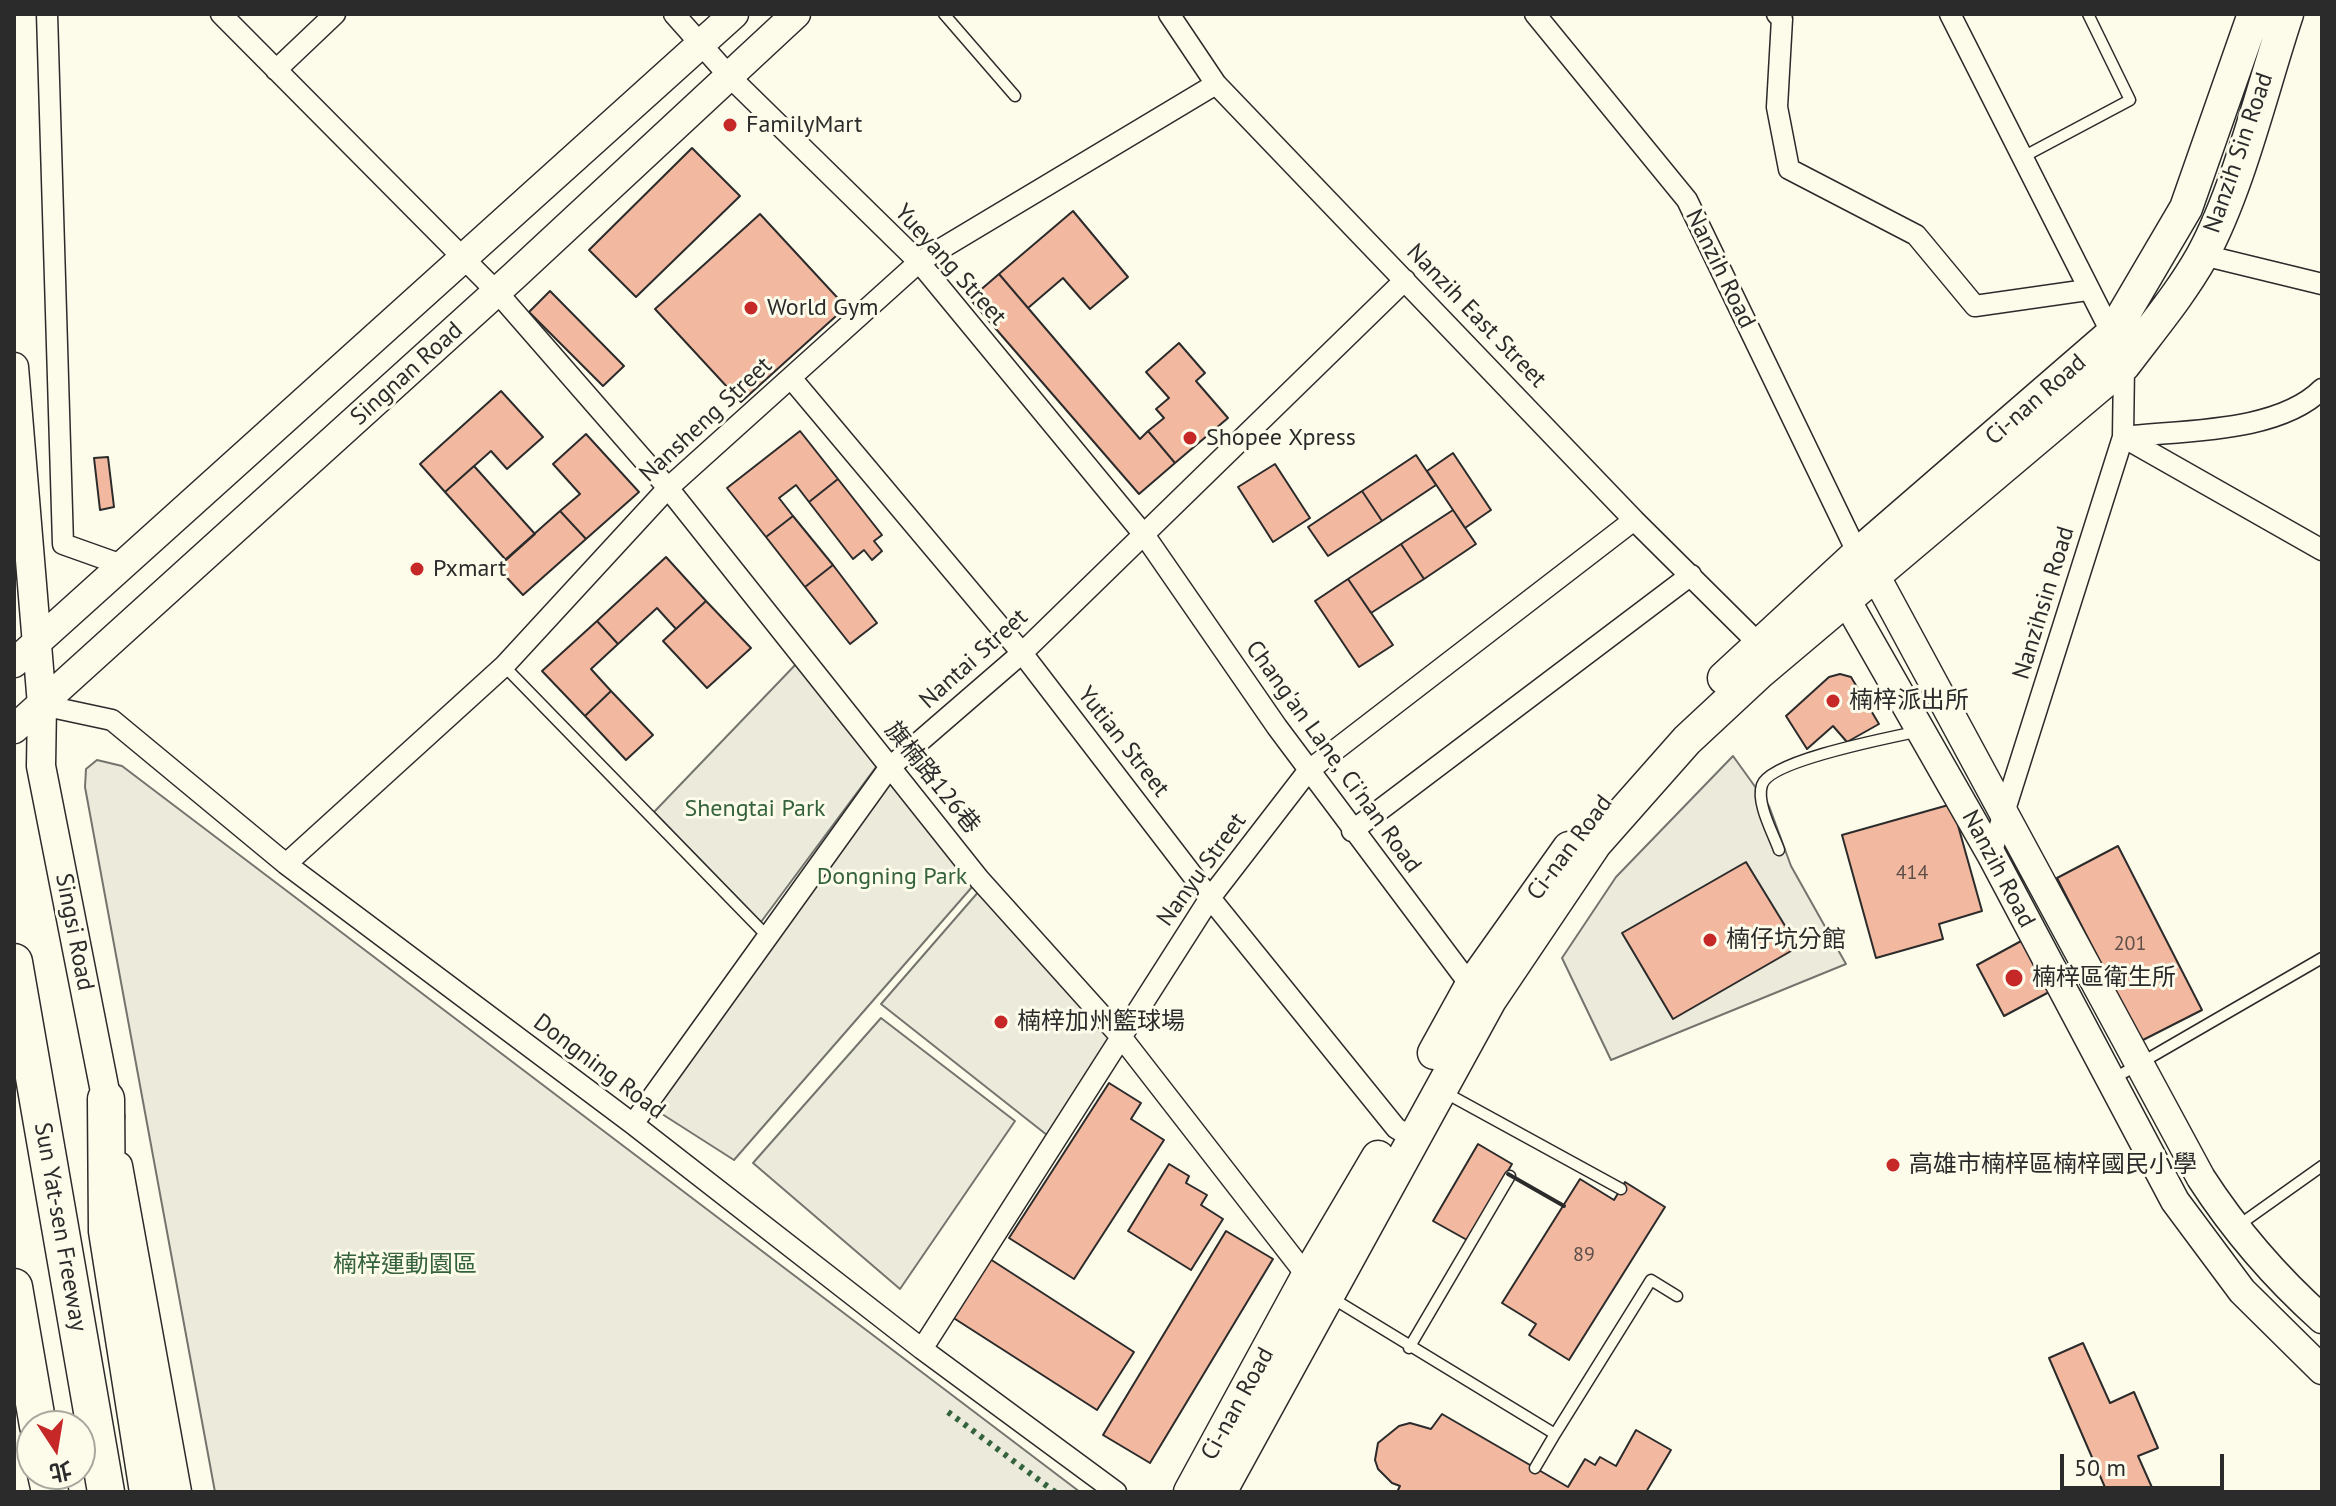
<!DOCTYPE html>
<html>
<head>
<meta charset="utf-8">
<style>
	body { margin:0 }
	#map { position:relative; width:2336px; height:1506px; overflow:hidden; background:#fdfbea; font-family:"PT Sans","Noto Sans TC",sans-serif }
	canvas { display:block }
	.frame { position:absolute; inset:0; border:16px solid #2b2b2b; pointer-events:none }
	.north { position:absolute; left:16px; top:1410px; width:80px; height:80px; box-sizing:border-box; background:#fdfbea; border:2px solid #a9a89e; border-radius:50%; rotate:168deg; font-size:22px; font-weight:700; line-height:32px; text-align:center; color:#2b2b2b }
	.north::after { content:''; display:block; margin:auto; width:28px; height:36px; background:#c62828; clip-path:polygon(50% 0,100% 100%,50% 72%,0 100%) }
	.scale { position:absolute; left:2060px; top:1454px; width:164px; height:36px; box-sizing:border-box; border:4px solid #2b2b2b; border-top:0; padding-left:10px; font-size:24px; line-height:28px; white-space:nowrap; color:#2b2b2b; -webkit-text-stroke:6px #fdfbea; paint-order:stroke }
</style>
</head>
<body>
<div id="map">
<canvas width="2336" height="1506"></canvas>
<div class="frame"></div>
<div class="north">北</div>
<div class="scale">50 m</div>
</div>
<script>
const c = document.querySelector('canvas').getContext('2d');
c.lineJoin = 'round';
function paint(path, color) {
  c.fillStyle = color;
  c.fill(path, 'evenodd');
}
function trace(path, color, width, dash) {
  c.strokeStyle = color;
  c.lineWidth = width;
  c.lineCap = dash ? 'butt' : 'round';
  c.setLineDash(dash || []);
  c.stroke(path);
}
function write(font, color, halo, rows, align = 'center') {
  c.font = font + ' "PT Sans","Noto Sans TC",sans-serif';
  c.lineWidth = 6;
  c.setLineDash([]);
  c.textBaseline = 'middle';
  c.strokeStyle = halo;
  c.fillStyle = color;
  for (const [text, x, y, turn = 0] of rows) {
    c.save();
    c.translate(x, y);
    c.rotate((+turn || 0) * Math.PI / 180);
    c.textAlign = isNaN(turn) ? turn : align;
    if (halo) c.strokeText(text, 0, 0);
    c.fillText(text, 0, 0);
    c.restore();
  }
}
const green = new Path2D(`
	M799 661 879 763 761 922 654 812Z
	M1733 756 1769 806 1791 866 1846 964 1611 1060 1562 958 1616 877Z
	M97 760 122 766 1080 1492H215L85 787 86 769Z
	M889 768 979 879 734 1160 651 1107Z
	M980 890 1114 1039 1052 1139 881 1004Z`);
paint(green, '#ecebdb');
trace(green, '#74746e', 2);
const parking = new Path2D(`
	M881 1018 1015 1121 900 1289 753 1163Z`);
paint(parking, '#eceadb');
trace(parking, '#74746e', 2);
const building = new Path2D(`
	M692 148 740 196 636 297 589 250Z
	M1073 211 1128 277 1090 309 1063 278 1028 308 999 274Z
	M760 214 846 307 741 402 655 309Z
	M999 274 1140 439 1148 431 1175 463 1139 494 970 299Z
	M550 291 624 366 603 386 529 312Z
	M1179 343 1205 373 1196 381 1228 418 1175 463 1148 431 1164 418 1156 409 1169 398 1146 372Z
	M501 391 543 437 507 469 491 451 445 492 420 464Z
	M800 431 838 479 809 502 796 485 779 498 793 516 766 537 727 488Z
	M586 434 639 492 586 539 560 511 580 494 553 464Z
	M1453 453 1491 510 1465 528 1427 471Z
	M1416 455 1436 485 1382 521 1362 491Z
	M108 457 114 507 100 510 94 458Z
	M1275 464 1310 518 1273 542 1238 487Z
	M474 466 535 534 506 560 445 492Z
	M838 479 882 535 874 541 882 551 872 560 864 550 853 559 809 502Z
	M1362 491 1382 521 1328 556 1308 527Z
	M1453 510 1476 544 1424 579 1401 544Z
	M560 511 586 539 523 595 497 567Z
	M793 516 833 565 805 587 766 537Z
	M1401 544 1424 579 1371 613 1348 579Z
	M666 557 706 601 676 629 657 608 618 644 597 621Z
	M833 565 877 623 850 644 805 587Z
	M1348 579 1393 645 1359 667 1315 601Z
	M706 601 751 648 707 688 663 641Z
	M597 621 618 644 591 669 611 691 585 716 542 671Z
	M1840 674 1851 677 1879 724 1847 742 1833 726 1807 749 1786 716 1829 677Z
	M611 691 653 735 626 760 585 716Z
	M1952 804 1982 911 1939 924 1943 939 1876 958 1842 835Z
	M2118 846 2202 1010 2141 1041 2057 878Z
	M1746 862 1798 947 1673 1019 1622 933Z
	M2023 940 2051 991 2004 1016 1977 965Z
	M1109 1083 1141 1103 1131 1119 1164 1140 1074 1279 1009 1238Z
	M1478 1144 1512 1164 1467 1240 1433 1221Z
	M1169 1164 1189 1176 1186 1183 1207 1195 1201 1205 1223 1219 1191 1270 1128 1231Z
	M1580 1179 1614 1200 1625 1182 1665 1207 1569 1360 1529 1335 1536 1324 1502 1303Z
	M1226 1231 1273 1259 1150 1463 1103 1435Z
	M990 1259 1134 1352 1097 1410 952 1317Z
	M2083 1343 2110 1403 2134 1392 2158 1448 2138 1456 2154 1492H2107L2049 1358Z
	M1442 1414 1568 1487 1585 1459 1595 1465 1600 1457 1616 1466 1636 1430 1671 1450 1646 1492H1397L1400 1486 1392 1483 1378 1469 1375 1460 1378 1443 1399 1426 1410 1423 1431 1429Z`);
paint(building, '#f2b8a0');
trace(building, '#2b2b2b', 2);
const lane = new Path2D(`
	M944 14 1015 96
	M2021 158 2130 100 2088 14
	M504 666 768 937
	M1779 850C1773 833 1756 803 1762 785 1770 760 1893 737 1920 731
	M2113 1079 2322 958
	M1444 1092 1621 1189
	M2239 1225 2322 1166
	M1332 1298 1555 1434 1651 1280 1677 1296
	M1409 1348 1510 1176
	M1535 1468 1555 1434`);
const street = new Path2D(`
	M47 14 63 544 122 565
	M221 14 497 292 668 488 979 879 1122 1038 1314 1285
	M674 14 730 77 919 262 1145 536 1277 727 1471 986 1480 993
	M1169 14 1216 84 1634 520 1758 643
	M1535 14 1687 200 1858 554
	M1777 14 1782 19 1777 107 1789 169 1916 235 1975 306 2087 290
	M1950 14 2112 334 2124 365 2123 437 1991 854
	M276 70 335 14
	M2203 255 2322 284
	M791 378 1022 653 1210 898 1396 1128 1412 1138
	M2123 437 2322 550
	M2123 437C2183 430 2278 433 2322 389
	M42 705 112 720 286 864 633 1124 922 1349 1116 1492
	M1352 831 1691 575
	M286 864 504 666 668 488 919 262 1216 84
	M633 1124 889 768 1022 653 1405 280
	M922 1349 1210 898 1308 771 1634 520`);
const secondary = new Path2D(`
	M14 367 42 705 41 766 110 1117
	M1861 558 1874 573 2201 1178C2236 1232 2274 1276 2322 1319
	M1850 582 1845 598 1991 854 2175 1201 2242 1291 2322 1370
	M14 663 734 14
	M14 729 513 277 796 14
	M118 1166 177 1492`);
const primary = new Path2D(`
	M1724 678 1858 554 2112 334 2186 208 2254 14
	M1434 1053 1471 986 1569 848
	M1190 1492 1306 1279 1378 1157
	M1220 1492 1490 1000 1595 844 1687 740 1759 673 2124 365C2151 329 2180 295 2202 256 2239 188 2262 89 2287 14`);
const highway = new Path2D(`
	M14 962 106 1492
	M106 1099 107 1231 148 1492
	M14 1287 38 1426
	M46 1474 50 1492`);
trace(lane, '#2b2b2b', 13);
trace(street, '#2b2b2b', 23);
trace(secondary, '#2b2b2b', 31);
trace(primary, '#2b2b2b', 35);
trace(highway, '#2b2b2b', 39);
trace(lane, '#fdfbea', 10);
trace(street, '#fdfbea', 20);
trace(secondary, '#fdfbea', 28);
trace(primary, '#fdfbea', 32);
trace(highway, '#fdfbea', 36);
trace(new Path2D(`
	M948 1412 1055 1492`), '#34623c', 6, [4, 6]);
trace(new Path2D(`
	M1508 1174 1564 1206`), '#2b2b2b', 4);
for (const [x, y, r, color] of [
	[730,125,8,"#c62828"],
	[751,308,8,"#c62828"],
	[1190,438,8,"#c62828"],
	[417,569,8,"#c62828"],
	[1833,701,8,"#c62828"],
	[1710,940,8,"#c62828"],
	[2014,978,10,"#c62828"],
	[1001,1022,8,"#c62828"],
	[1893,1165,8,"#c62828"]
]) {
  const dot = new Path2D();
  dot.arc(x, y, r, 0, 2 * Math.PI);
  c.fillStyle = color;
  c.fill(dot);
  trace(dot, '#fdfbea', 3);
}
write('20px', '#5d4e48', null, [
	["414",1912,873],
	["201",2130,944],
	["89",1584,1255]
]);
write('24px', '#2b2b2b', '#fdfbea', [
	["FamilyMart",746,125],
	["World Gym",767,308],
	["Shopee Xpress",1206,438],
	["Pxmart",433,569],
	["楠梓派出所",1849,701],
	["楠仔坑分館",1726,940],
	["楠梓區衛生所",2032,978],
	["楠梓加州籃球場",1017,1022],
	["高雄市楠梓區楠梓國民小學",1909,1165]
], 'left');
write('24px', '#2b2b2b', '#fdfbea', [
	["Nanzih Sin Road",2239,153,-71],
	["Yueyang Street",950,265,48],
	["Nanzih Road",1720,269,64],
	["Nanzih East Street",1476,316,46],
	["Singnan Road",407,374,-42],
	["Ci-nan Road",2036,400,-41],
	["Nansheng Street",706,420,-43],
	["Nanzihsin Road",2044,603,-73],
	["Nantai Street",974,659,-42],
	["Yutian Street",1123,742,52],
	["Chang'an Lane, Ci'nan Road",1333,757,54],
	["旗楠路126巷",932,778,51],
	["Ci-nan Road",1570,848,-53],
	["Nanzih Road",1998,869,62],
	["Nanyu Street",1202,870,-54],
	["Singsi Road",74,932,79],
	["Dongning Road",599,1067,37],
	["Sun Yat-sen Freeway",60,1227,80],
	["Ci-nan Road",1238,1404,-61]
]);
write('24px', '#34623c', '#fdfbea', [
	["Shengtai Park",755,809],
	["Dongning Park",892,877],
	["楠梓運動園區",405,1265]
]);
</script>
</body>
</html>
